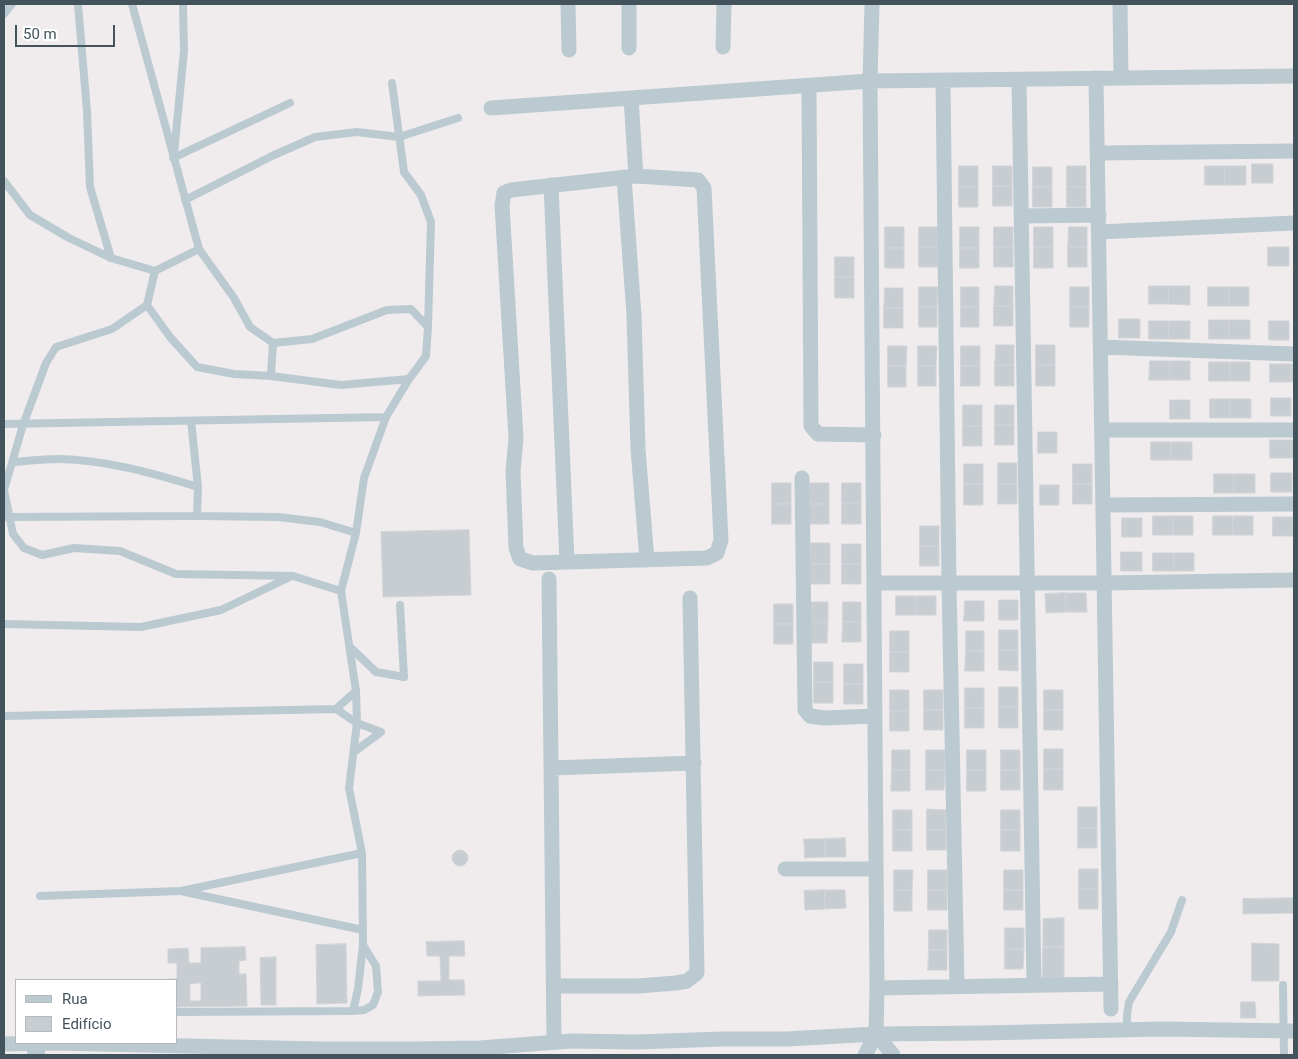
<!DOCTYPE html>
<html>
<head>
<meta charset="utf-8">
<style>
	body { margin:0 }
	#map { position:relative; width:1298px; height:1059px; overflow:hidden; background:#f0eced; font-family:Roboto,sans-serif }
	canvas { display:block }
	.frame { position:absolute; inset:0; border:5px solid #43535b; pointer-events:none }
	.legend { position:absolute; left:15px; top:979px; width:162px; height:65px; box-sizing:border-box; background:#fff; border:1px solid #b4babd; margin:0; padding:6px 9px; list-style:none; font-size:15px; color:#43535b }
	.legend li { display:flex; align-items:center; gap:10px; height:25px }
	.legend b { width:25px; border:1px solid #b4babd }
	.scale { position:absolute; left:15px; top:25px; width:100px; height:22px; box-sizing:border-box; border:2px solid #43535b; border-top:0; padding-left:6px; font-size:15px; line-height:18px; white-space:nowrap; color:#43535b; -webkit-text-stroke:4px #fff; paint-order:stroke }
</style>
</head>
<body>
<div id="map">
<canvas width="1298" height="1059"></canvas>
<div class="frame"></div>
<ul class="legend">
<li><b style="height:6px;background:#bbcad0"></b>Rua</li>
<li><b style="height:14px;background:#c8cdd2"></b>Edifício</li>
</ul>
<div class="scale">50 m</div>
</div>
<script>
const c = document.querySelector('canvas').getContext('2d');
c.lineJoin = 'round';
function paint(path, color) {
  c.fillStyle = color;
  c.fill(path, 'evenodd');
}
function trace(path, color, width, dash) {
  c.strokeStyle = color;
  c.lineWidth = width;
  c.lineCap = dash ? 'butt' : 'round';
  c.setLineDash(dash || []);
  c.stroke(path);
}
const building = new Path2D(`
	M1252 164H1273V183H1252Z
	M959 166H978V187H959Z
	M993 166H1012V186H993Z
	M1067 166H1086V187H1067Z
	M1205 166H1225V185H1205Z
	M1225 166H1246V185H1225Z
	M1033 167H1052V187H1033Z
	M993 186H1012V206H993Z
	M959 187H978V207H959Z
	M1033 187H1052V207H1033Z
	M1067 187H1086V207H1067Z
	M885 227H904V248H885Z
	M919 227H938V247H919Z
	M960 227H979V248H960Z
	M994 227H1013V247H994Z
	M1034 227H1053V247H1034Z
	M1069 227H1087V247H1068Z
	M919 247H938V267H919Z
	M994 247H1013V267H994Z
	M1034 247H1053V268H1034Z
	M1068 247H1087V267H1068Z
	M1268 247H1289V266H1268Z
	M885 248H904V268H885Z
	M960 248H979V268H960Z
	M835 257H854V277H835Z
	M835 277H854V298H835Z
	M995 286H1013V306H994Z
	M1149 286H1169V304H1149Z
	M1169 286H1190V305L1169 304Z
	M919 287H938L937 307H919Z
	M961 287H979V307H961Z
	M1070 287H1089V307H1070Z
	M1208 287H1229V306H1208Z
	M1229 287H1249V306H1229Z
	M885 288H903V308H884Z
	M994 306H1013V326H994Z
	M919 307H937V327H919Z
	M961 307H979V327H961Z
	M1070 307H1089V327H1070Z
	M884 308H903V328H884Z
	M1119 319H1140V338H1119Z
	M1209 320H1229V339H1209Z
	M1229 320H1250V339H1229Z
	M1149 321H1169V339H1149Z
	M1169 321H1190V339H1169Z
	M1269 321H1289V340H1269Z
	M996 345H1014V365H995Z
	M1036 345H1055V365H1036Z
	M888 346H907L906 366H888Z
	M918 346H937L936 366H918Z
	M961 346H980V366H961Z
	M1150 361H1170V380H1149Z
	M1170 361H1190V380H1170Z
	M1209 362H1230V381H1209Z
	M1230 362H1250V381H1230Z
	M1270 364H1291V382H1270Z
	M1291 364H1294V382H1291Z
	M995 365H1014V386H995Z
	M1036 365H1055V386H1036Z
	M888 366H906V387H888Z
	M918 366H936V386H918Z
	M961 366H980V386H961Z
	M1271 398H1291V416H1271Z
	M1210 399H1230V418H1210Z
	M1230 399H1251V418H1230Z
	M1170 400H1190V419H1170Z
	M963 405H982V426H963Z
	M995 405H1014V425H995Z
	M995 425H1014V445H995Z
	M963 426H982V446H963Z
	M1038 432H1057V453H1038Z
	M1270 440H1291V458H1270Z
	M1291 440H1294V458H1291Z
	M1151 442H1171V460H1151Z
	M1171 442H1192V460H1171Z
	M998 463H1017V484H998Z
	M964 464H983V484H964Z
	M1073 464H1092V484H1073Z
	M1271 473H1292V492H1271Z
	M1214 474H1234V493H1214Z
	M1234 474H1255V493H1234Z
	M772 483H791V504H772Z
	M810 483H829V504H810Z
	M842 483H861V503H842Z
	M964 484H983V505H964Z
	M998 484H1017V504H998Z
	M1073 484H1092V504H1073Z
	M1040 485H1059V505H1040Z
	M842 503H861V524H842Z
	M772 504H791V524H772Z
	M810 504H829V524H810Z
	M1153 516H1173V535H1153Z
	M1173 516H1193V535H1173Z
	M1213 516H1233V535H1213Z
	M1233 516H1253V535H1233Z
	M1273 517H1293V536H1273Z
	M1122 518H1142V537H1122Z
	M920 526H939V546H920Z
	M469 530 471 595 383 597 381 532Z
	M811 543H830V564H811Z
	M842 544H861V564H842Z
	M920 546H939V566H920Z
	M1121 552H1142V571H1121Z
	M1153 553H1174V571H1153Z
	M1174 553H1194V571H1174Z
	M811 564H830V584H811Z
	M842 564H861V584H842Z
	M1066 593V612L1046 613 1045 594Z
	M1066 593H1086L1087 612H1066Z
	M896 596H916V615H896Z
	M916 596H936V615H916Z
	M999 600H1018V620H999Z
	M965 601H984V621H964Z
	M809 602H828V623L809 622Z
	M843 602H861V622H843Z
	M774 604H793V624H774Z
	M809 622 828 623 827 643H809Z
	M843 622H861V642H842Z
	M774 624H793V644H774Z
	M999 630H1018V650H999Z
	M890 631H909V652H890Z
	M966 631H984V651H966Z
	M999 650H1018V671L999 670Z
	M966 651H984V671H965Z
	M890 652H909V672H890Z
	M814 662H833V682H814Z
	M844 664H863V684H844Z
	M814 682H833V703H814Z
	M844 684H863V704H844Z
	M999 687H1018V707H999Z
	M965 688H984V708H965Z
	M890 690H909V711H890Z
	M924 690H943V710H924Z
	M1044 690H1063V710H1044Z
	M999 707H1018V728H999Z
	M965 708H984V728H965Z
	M924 710H943V730H924Z
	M1044 710H1063V730H1044Z
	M890 711H909V731H890Z
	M1044 749H1063V769H1044Z
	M892 750H910V770H892Z
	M926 750H945V770H926Z
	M967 750H986V770H967Z
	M1001 750H1020V770H1001Z
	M1044 769H1063V790H1044Z
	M892 770H910V791H891Z
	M926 770H945L944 790H926Z
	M967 770H986V791H967Z
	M1001 770H1020V790H1001Z
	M1078 807H1097V828H1078Z
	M927 809 946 810V830H927Z
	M893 810H912V830H893Z
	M1001 810H1020V830H1001Z
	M1078 828H1097V848H1078Z
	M893 830H912V851H893Z
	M927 830H946V850H927Z
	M1001 830H1020V851H1001Z
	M845 838 846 857H825V839Z
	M804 839H825V857L805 858Z
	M452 858a8 8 0 1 1 16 0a8 8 0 1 1-16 0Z
	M1079 869H1098V889H1079Z
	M894 870H913L912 890H894Z
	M928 870H947V890H928Z
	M1004 870H1023V890H1004Z
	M1079 889H1098V909H1079Z
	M825 890H845L846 908 825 909Z
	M825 890V909L805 910 804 891Z
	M894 890H912V911H894Z
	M928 890H947V910H928Z
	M1004 890H1023V910H1004Z
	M1294 898V913L1243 914V899Z
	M1064 918V947L1043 948V919Z
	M1005 928H1024V949H1005Z
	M929 930H947V950H929Z
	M464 941 465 956H449V980H464L465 995 418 996V981H441L440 956H427L426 942Z
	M1252 943 1279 944V981H1252Z
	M346 944 347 1003 317 1004 316 945Z
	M245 947 246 960 239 961V974H246L247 1006 176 1007V980L168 979H177V963H168V949L188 948 189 963H201V948ZM201 983V1001H190V984Z
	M1043 947H1064V978H1043Z
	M1005 949H1024L1023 969H1005Z
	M929 950H947V970H928Z
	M276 957V1005H261L260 958Z
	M1241 1002H1255L1256 1018H1241Z`);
paint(building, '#c8cdd2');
trace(building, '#d0d4d9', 1);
trace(new Path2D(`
	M78 4 87 111 90 187 111 258
	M132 4 199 249 234 298 250 327 273 343 312 339 387 310 411 309 428 327 426 356 409 379 386 417 364 478 356 533 341 591 356 691 357 723 349 788 362 853 363 945 358 989 353 1011 176 1012
	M4 14 12 4
	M392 83 404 172 421 195 431 222 428 327
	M174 153 184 51 183 4
	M173 158 290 103
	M4 181 30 215 69 238 111 258 155 271 199 249
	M185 200 272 156 315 137 357 132 399 137 458 118
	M155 271 147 305 112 329 56 347 46 363 23 425 4 490 13 534 24 548 42 555 74 548 120 551 176 574 293 576 341 591
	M147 305 170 337 197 367 234 374 271 376 341 385 409 379
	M271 376 273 343
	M191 421 198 487 197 516
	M4 424 386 417
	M13 462C28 461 43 459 59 459 106 460 153 473 198 487
	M4 517 197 516 278 517 320 522 356 533
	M4 624 141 627 221 610 290 577
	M350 647 376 672 404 677 400 605
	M336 709 356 691
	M4 716 336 709 357 723 381 732 354 752
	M185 892 363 930
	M40 896 181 891 362 853
	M1283 985 1284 1055
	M353 1011 364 1010 373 1005 378 992 376 966 363 945
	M1127 1030V1015L1129 1002 1171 932 1182 900`), '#bbcad0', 8);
trace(new Path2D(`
	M568 4 569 50
	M629 4V48
	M1120 4 1121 78
	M723 47 724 4
	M1096 78 1111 1009
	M943 80 949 583 957 986
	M1019 80 1034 985
	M809 86 811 426 818 434 874 435
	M631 98 636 176 511 190 504 193 502 205 516 438 513 471 516 548 520 559 533 563 707 558 717 553 721 540 704 188 698 180 636 176
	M491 108 870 81 1294 76
	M1098 153 1294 151
	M624 177 634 315 638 449 647 560
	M551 185 567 562
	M1021 216 1099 215
	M1099 232 1294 223
	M1101 347 1294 354
	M1102 430H1294
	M802 478 805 710 810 716 824 718 875 716
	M1104 505 1294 504
	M549 579 554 1042
	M875 583H1105L1294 580
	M552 768 694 763
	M785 869H876
	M554 986H638L676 983 687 981 697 973 690 598
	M877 988 1111 984
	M876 1034 893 1055
	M4 1044 54 1043 320 1049H416L480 1048 571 1041 637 1042 722 1039H787L876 1034 984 1033 1162 1029 1294 1031
	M865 1055 876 1034 877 988 870 81 872 4`), '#bbcad0', 15);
trace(new Path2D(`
	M36 1043V1055`), '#bbcad0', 18);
</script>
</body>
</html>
